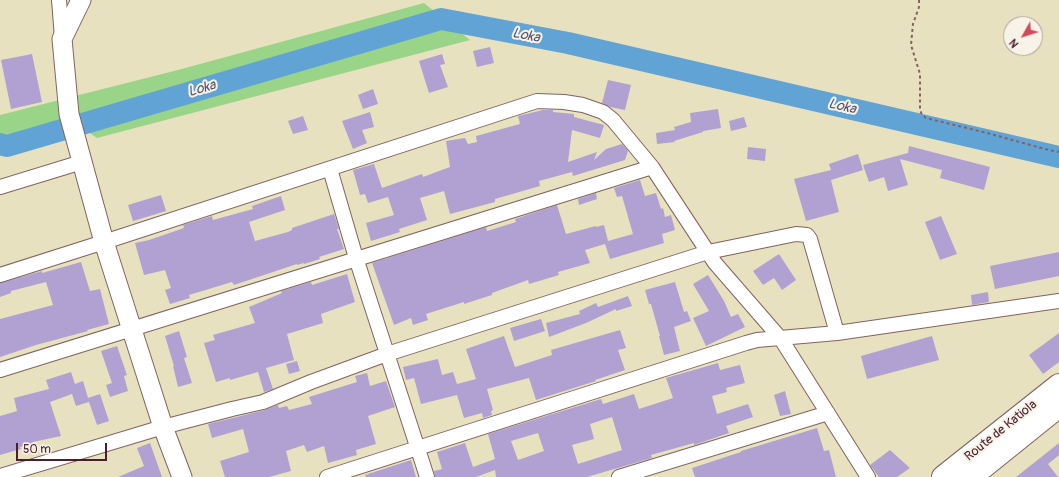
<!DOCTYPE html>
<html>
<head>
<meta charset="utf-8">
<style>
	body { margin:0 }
	#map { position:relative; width:1059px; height:477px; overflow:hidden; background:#e8e1bf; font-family:Pangolin,sans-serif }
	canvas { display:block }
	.north { position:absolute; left:1003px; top:16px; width:40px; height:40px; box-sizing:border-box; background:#f7f3e8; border:1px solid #b29e9c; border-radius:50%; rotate:231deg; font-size:11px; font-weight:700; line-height:16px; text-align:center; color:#4a1f2b }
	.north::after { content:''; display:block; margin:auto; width:14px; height:18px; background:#d1495b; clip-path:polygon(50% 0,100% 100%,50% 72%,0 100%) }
	.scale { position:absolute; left:16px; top:443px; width:91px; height:18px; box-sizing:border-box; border:2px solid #4a1f2b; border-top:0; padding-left:5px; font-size:12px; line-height:14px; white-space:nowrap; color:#4a1f2b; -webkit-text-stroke:3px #f7f3e8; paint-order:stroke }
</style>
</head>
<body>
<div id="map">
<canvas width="1059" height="477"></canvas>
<div class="north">N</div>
<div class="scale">50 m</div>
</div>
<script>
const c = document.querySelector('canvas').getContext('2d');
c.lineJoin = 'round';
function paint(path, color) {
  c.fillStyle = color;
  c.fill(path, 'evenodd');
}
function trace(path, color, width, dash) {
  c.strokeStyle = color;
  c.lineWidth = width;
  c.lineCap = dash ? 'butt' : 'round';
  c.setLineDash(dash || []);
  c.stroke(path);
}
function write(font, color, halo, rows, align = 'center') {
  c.font = font + ' Pangolin,sans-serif';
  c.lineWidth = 4;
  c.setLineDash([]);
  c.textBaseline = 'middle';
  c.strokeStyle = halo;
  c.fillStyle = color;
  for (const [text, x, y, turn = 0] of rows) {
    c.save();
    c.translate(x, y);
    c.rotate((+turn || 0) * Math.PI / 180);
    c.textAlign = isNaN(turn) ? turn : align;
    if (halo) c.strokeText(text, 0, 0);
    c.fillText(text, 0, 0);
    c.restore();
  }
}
paint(new Path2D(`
	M424 3 470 40 97 138 81 127 4 150H0V115L178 70Z`), '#99d488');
trace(new Path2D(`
	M0 144 7 146 441 19 568 43 1059 157`), '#60a3d4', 22);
paint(new Path2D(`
	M490 47 494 63 477 67 473 51Z
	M32 54 42 102 11 109 1 60Z
	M442 54 445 64 440 65 448 87 429 93 419 61Z
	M608 80 631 85 625 110 610 107 602 103Z
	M373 89 378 104 363 109 358 95Z
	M718 109 721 128 703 131V132L674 141 675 142 657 144 656 133 675 130 674 127 691 122 690 113Z
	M543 110H553V112L574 114V117L604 125 600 138 572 130 568 162 597 152 594 160 606 149 622 144 628 151 625 160 573 176 572 172 539 181 540 186 495 199V202L450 214 444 191 420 198 427 220 399 229 400 232 371 241 366 223 394 215 388 197 368 203 365 194 360 195 353 170 374 164 382 188 422 174 423 177 450 167 446 141 465 138 468 144 477 142 476 136 520 124 518 116Z
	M370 112 374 127 362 130 367 143 353 149 342 121Z
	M303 116 308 130 293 134 288 121Z
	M744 117 747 127 731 131 729 121Z
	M909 146 990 167 984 190 940 178 942 170 900 159 908 185 888 191 884 177 869 182 863 165 908 153Z
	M748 147 766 149 765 161 747 159Z
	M858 154 863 170 831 180 839 212 806 221 794 179 831 170 829 164Z
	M640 180 645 196 656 193 661 209 663 208 665 217 671 215 675 230 662 234 664 243 610 259 605 244 585 250 590 263 558 272 559 275 529 284 528 280 492 293V295L464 304V302L426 314 428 320 413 325 411 318 394 325 372 263 486 227 487 231 516 222 515 219 557 205 566 234 596 226V227L604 225 608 241 633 234 622 196 617 197 614 188Z
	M596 193 597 199 579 205 578 199Z
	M161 195 166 211 133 221 128 205Z
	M281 196 285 210 249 222 255 241 288 232 292 230V228L334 214 339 229H337L344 249 319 257 320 259 304 264V263L297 265V264L234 285 232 282 189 295 190 298 170 304 165 290 171 288 165 270 144 275 135 243 149 240 184 228 183 225 212 216 213 220 253 209 252 206Z
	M941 216 957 254 940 260 925 222Z
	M1059 252V276L995 289 990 266Z
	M779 254 796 280 782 290 774 278 763 285 753 271Z
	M81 262 90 291 100 289 109 324 87 330 88 331 36 345 0 357V319L53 305 46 282 11 291V293L0 297V283L42 271V273Z
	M347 274 355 302 321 314 323 323 287 334 294 360 266 368 273 389 264 392 258 372 230 380V378L216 382 204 343 215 340 213 335 255 323 249 307 282 293 281 291 311 282 312 285Z
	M708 275 724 301 731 317 738 314 745 327 706 346 693 318 709 311 693 284Z
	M675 282 684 312 687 311 691 321 674 327 680 351 664 355 659 336H660L651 304H649L645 290Z
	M988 292 989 302 972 305 971 295Z
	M628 296 632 306 616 311V309L586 323 549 337 546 323 580 314 579 311 596 303 598 307Z
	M541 319 545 331 514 341 510 328Z
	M620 330 626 348 618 350 625 370 595 380 596 381 536 400 529 378 487 389 493 410 491 411 492 415 483 418 482 413 464 418 457 395 421 404 414 378 406 380 403 367 438 359 442 375 453 372 457 384 476 379 466 349 504 336 515 367 552 355 551 350Z
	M179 331 187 357 184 358 192 383 178 387 173 366H174L165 336Z
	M1059 333V362L1043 374 1029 355Z
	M932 336 939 360 867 379 861 356Z
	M117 346 127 375 124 376 128 391 110 397 106 385 112 383 101 351Z
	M297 361 300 371 289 374 286 364Z
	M718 363 720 370 740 365 745 383 726 388 727 392 712 396 717 414 748 404 753 417 726 426 729 433 694 445V443L651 455 652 458 587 477H496L495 470 476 477H435L434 471 442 469 437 452 465 443 473 467 495 459 488 434 601 399 603 404 634 394 639 409 673 398 666 378ZM612 417 622 450 578 464 572 445 594 439 590 424ZM538 433 544 451 518 460 511 441Z
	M71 372 75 384 83 381 88 398 100 394 109 421 97 425 89 402 76 406 72 394 50 402 61 436 33 442V444L20 447 21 449 0 455V416L17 411 14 398 49 389 46 380Z
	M367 373 370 386 386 381 395 407 368 416 376 444 356 450 357 455 328 463 324 446 307 452 304 445 286 451 291 471 269 477H225L220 461 249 452 243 429 212 438 208 424 265 410 278 405 279 408 287 406 289 410 312 404 309 397 357 382 355 376Z
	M785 391 791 414 780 416 774 395Z
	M817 428 824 451 829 450 836 477H695L692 468 741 452V451Z
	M150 443 162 477H118L144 466 137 448Z
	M1059 443V455L1048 464 1058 477H1016Z
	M890 450 910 468 897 477H879L870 465Z
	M411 460 416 477H366L365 475Z`), '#b1a1d2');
const street = new Path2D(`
	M59 0 62 38
	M330 169 356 258 427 477
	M0 187 82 162
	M0 275 104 242 537 101 564 102 583 105 603 112 613 120 652 167 715 263 781 339 868 477
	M0 370 652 167
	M0 476 163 427 232 409 263 402 311 382 387 354 708 252 796 234 807 235 810 239 837 333
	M327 477 746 343 757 340 837 333 1059 301
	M619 477 828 413`);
const secondary = new Path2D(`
	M81 0 62 39 69 114 104 242 163 427 182 477`);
const highway = new Path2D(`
	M943 477 1059 385
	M971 477 1059 406`);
trace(street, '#81635f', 16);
trace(secondary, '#81635f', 21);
trace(highway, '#81635f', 24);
trace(new Path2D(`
	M919 0V7L913 24 911 45 920 74V110L922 115 926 118 987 133 1045 149 1059 152`), '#81635f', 2, [3, 3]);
trace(street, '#fff', 14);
trace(secondary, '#fff', 19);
trace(highway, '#fff', 22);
write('13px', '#4a1f2b', '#f7f3e8', [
	["Route de Katiola",1001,431,-39]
]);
write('italic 14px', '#53546f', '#f7f3e8', [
	["Loka",526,36,11],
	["Loka",202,89,-16],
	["Loka",842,107,13]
]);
</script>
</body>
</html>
